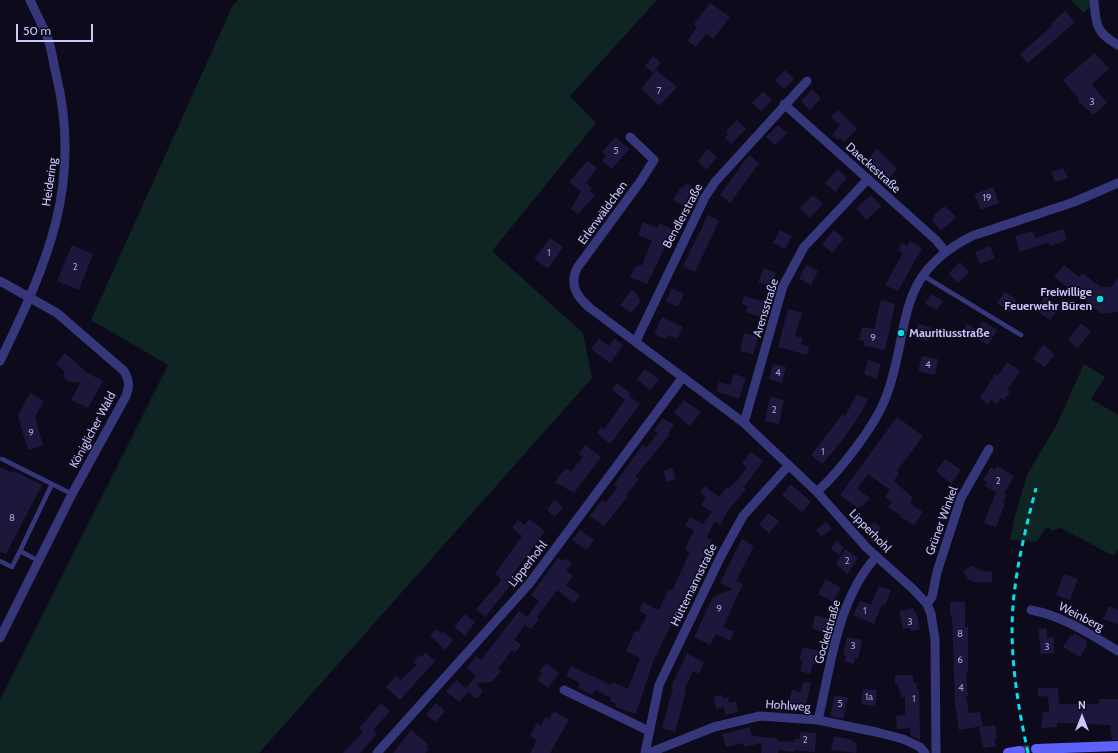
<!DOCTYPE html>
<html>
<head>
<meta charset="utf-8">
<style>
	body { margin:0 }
	#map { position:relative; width:1118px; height:753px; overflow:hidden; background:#0d0b1b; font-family:Cabin,sans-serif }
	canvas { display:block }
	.north { position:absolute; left:1062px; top:697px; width:40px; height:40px; -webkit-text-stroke:3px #0d0b1b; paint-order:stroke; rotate:0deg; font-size:11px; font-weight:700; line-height:16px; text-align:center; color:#cac6fe }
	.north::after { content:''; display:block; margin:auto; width:14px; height:18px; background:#cac6fe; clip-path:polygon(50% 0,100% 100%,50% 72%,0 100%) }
	.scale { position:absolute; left:16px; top:24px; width:77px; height:18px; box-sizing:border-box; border:2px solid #cac6fe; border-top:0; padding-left:5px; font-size:12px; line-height:14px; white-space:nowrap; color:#cac6fe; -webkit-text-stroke:3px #0d0b1b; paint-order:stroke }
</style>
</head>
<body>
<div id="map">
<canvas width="1118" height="753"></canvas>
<div class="north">N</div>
<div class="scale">50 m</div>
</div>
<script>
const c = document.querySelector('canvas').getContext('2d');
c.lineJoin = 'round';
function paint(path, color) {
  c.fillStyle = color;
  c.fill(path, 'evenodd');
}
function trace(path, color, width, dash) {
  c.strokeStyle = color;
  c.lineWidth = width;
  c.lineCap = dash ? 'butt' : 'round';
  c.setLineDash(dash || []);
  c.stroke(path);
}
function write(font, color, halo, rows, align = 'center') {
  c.font = font + ' Cabin,sans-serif';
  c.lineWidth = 3;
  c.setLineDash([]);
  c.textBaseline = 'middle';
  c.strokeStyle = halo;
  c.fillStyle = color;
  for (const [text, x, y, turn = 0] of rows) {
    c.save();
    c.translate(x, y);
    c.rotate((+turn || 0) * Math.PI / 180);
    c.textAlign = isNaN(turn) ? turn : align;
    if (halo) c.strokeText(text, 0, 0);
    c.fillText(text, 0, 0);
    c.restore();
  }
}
paint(new Path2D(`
	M238 0H657L570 96 596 123 492 251 583 333 592 378 259 753H0V700L168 365 91 320 233 5Z
	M1071 0H1099L1083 13Z
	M1084 364 1105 377 1091 399 1118 415V549L1114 556 1059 527 1054 531 1047 527 1036 542 1010 540 1015 516 1027 475 1056 426Z`), '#0e2523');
paint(new Path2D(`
	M710 3 730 17 713 39 706 34 696 47 687 41 697 27 694 24Z
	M1065 11 1075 22 1028 63 1020 54 1052 26 1051 24Z
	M1095 53 1109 69 1092 84 1107 103 1093 115 1078 101 1079 99 1063 80Z
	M653 56 661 63 653 73 645 66Z
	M656 70 677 87 659 106 641 89Z
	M785 70 794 79 784 89 775 80Z
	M812 89 821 98 810 110 801 101Z
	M763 91 772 100 761 111 752 103Z
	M838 110 857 129 844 142 840 138 838 140 832 135 840 125 831 117Z
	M737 120 746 129 731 144 725 138 728 134 726 132Z
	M778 125 787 133 775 145 766 137Z
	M615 137 629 149 612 169 602 161 606 156 602 152Z
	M707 149 717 157 707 170 698 162Z
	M877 149 897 169 888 179 867 160Z
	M749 155 759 163 730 203 720 195Z
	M587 161 597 168 586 183 592 189 590 191 595 195 578 214 571 209 581 191 569 182Z
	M1063 168 1068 178 1055 182 1051 172Z
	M838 169 847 178 835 192 825 183Z
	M686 183 693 187 684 206 673 200 681 187 683 188Z
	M993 187 999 203 981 210 974 194Z
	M813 195 823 204 810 218 800 208Z
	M871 195 881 206 866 220 856 208Z
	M943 207H946L956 217 941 231 932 220 934 217 933 216Z
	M708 215 719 221 695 272 683 266Z
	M643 222 657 228 659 223 673 230 647 284 630 277 635 267 642 265 652 241 638 235Z
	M1063 229 1067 240 1050 246 1049 242 1020 252 1015 236 1033 231 1035 238Z
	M780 230 792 236 785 249 773 243Z
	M834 230 844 239 832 253 822 244Z
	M550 238 563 247 548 269 534 259Z
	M910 241 922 248 898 291 885 285 903 253 898 250 902 243 907 246Z
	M72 245 93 254 79 290 57 281Z
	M990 246 995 258 980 264 975 252Z
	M960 262 969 272 958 283 949 273Z
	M806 265 818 271 811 285 799 279Z
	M1064 265 1079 277 1082 273 1101 287H1111L1118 278V312L1102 314 1054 277Z
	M764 268 776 273 770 287 758 282Z
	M672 288 684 294 678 307 666 301Z
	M632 290 639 296 638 298 641 301 631 313 620 305Z
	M1005 292 1017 300 1010 312 997 303Z
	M931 294 943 301 937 310 925 304Z
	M744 296 765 302 760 317 746 312 748 306 742 304Z
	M1045 296 1060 307 1050 320 1036 310Z
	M881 300 895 304 885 350 864 346V341L859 340 862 327 874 329Z
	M788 309 802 313 795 336 803 338 801 344 809 347 807 355 778 347Z
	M662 317 683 327 677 339 668 335 666 339 654 334Z
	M983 321 997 330 988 345 973 336 972 338 962 332 967 324 977 330Z
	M1081 323 1091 331 1078 348 1068 340Z
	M918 324 931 327 928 341 915 339Z
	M744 333 758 337 753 354 740 351Z
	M614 338 623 345 610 363 591 349 599 339 609 346Z
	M1043 345 1055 354 1045 367 1033 359Z
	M65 353 86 372 103 381 88 408 71 400 81 382H69L64 378V371L56 364Z
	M922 356 938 359 935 375 918 371Z
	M868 360 881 364 876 379 864 374Z
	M1007 362 1020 371 1007 390 1010 392 1004 400 1001 398 997 404 991 400 988 404 980 398 995 374 998 376Z
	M773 364 786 367 782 383 769 379Z
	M645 369 659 379 650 390 637 379Z
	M734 374 746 378 739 399 716 391 719 382 730 385Z
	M617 383 631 394 629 396 640 404 610 444 597 433 601 427 604 429 625 400 612 390Z
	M30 393 44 401 35 417 43 445 28 450 18 416Z
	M857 394 868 399 861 413 841 442 822 464 811 455 843 414 845 416Z
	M770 397 784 400 779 424 765 421Z
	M684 400 701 412 690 426 674 413Z
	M897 417 923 436 897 471 899 473 894 481 913 498 910 503 923 512 914 525 900 517 901 516 888 507 892 502 885 497 890 490 868 474 857 489 870 498 863 506 862 505 858 508 840 495Z
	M663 418 674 425 668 433 670 434 635 477 639 479 626 495 628 496 604 526 590 516 602 500 606 503 617 487 614 485 618 479 643 445 646 448 658 433 654 430Z
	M585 445 601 457 574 493 555 482 566 468 571 472 583 457 579 454Z
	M751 452 763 461 744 487 746 489 727 512 720 525 715 521 707 537 712 540 653 662 636 714 615 707 616 704 610 701 611 698 595 690 592 695 578 688 580 683 566 676 571 666 611 685 612 682 628 689 640 658 626 651 635 631 638 632 647 615 639 611 643 602 659 610 669 589 672 591 690 552 685 549 694 530 685 526 690 517 703 524 712 512 701 505 706 497 700 492 705 486 719 497 727 487 729 488 737 481 747 467 742 463Z
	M945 459 961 470 951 484 936 471Z
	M997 466 1014 476 1004 494 1007 495 1003 502 1005 503 996 527 984 523 996 492 985 486 987 482 983 480 991 467 995 469Z
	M0 467 12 473 14 471 42 485 6 554 0 551Z
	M672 468 676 479 667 482 663 471Z
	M791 484 811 502 802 512 782 495Z
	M554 500 563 507 555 517 547 510Z
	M768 513 779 521 769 533 759 525Z
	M529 519 545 531 511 577 513 582 485 617 476 609 499 583 501 579 495 574 522 536 512 528 518 520 525 525Z
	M826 522 832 529 821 537 816 530Z
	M874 522 881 528 873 537 866 532Z
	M580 530 594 540 587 550 572 540Z
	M742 539 754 546 736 581 743 584 723 627 734 632 730 641 716 634 710 645 694 637 713 597 733 589 720 583Z
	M836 541 844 547 839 555 831 549Z
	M845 549 858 558 847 574 836 564Z
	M558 558 563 561 565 558 572 563 566 570 573 576 566 585 580 595 574 603 557 590 537 617 539 619 531 629 525 625 514 640 521 645 515 653 512 650 498 669 501 671 491 682 475 683 483 691 477 699 468 692 459 702 446 691 456 680 466 688 476 676 467 668 476 656 481 660 519 611 527 617 539 601 531 595Z
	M972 566 982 571 992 572V582H974L968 579 963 571Z
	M1064 574 1078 579 1070 600 1056 595Z
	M826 579 841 588 833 602 818 594Z
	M879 586 891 590 885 605 882 604 874 624 853 615 860 601 871 605Z
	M950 602H965V627H968V672H966L968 696H966L969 713 980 712 983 726 959 730 955 704 952 615H950Z
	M1109 606 1118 610V624L1103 619Z
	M913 608 917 615 920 629 912 631 909 628 903 629 899 611Z
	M465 614 475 622 465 636 454 627Z
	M815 615 829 619 825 632 812 629Z
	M1047 628V638L1054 637V653L1041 654 1038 629Z
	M436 629 442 633 443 631 453 640 445 650 430 635Z
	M1074 633 1087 641 1086 644 1087 645 1080 657 1063 647 1071 635 1073 636Z
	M847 637 862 640 858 659 855 658 854 664 845 662 846 656 843 655Z
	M803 647 820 651 816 665 813 664 810 674 800 671 803 661 799 660Z
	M425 652 435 661 400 700 386 687 396 676 401 680 417 665 413 662 419 655 422 657Z
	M687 653 704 663 699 674 693 671 684 690 686 691 675 732 662 728 673 688 671 687Z
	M546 663 559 673 548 688 537 680 542 673 539 671Z
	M895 675H913V683L916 682 917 690H919L920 740 911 736 910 728 897 729 896 716 905 715V697H901V691H899L898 684H895Z
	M803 682 811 683 805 709 788 705 792 690 801 692Z
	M1038 688H1058L1059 704H1099V699H1118V740H1112L1110 725 1057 723V727L1041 728 1043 712H1049L1048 696 1038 697Z
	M863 689 877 690 875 706 861 704Z
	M722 695 723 698 728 697 729 703 736 701 738 712 725 715 724 707 716 709 714 696Z
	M835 695 848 698 843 719 830 716Z
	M381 703 390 711 373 730 377 734 360 753H343L363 732 359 728Z
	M436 703 445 711 435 722 426 714Z
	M554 711 569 720 554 746 550 753H530L537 740 530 736 537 723 541 726 545 717 549 719Z
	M995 725 997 739H994L996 746 983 748 979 727Z
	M750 727 752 736 776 738 779 741 795 742V739H800V732L816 733 815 752 794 750V752L778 750V753H761L762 743 744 747 743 743 726 747 722 734Z
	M411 730 428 744 426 746 429 749 425 753H393Z
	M834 736 853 740 852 742 857 743 856 753 831 750Z`), '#1d173c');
trace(new Path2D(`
	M1020 751 1036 749`), '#333048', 10, [10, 5]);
trace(new Path2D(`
	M922 275 1021 335
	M2 459 72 494
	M0 561 12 567 20 551
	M39 561 20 551 52 484`), '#36377a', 4.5);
trace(new Path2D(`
	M1094 1C1096 25 1096 33 1118 45
	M784 104 936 240 945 251
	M630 137 654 160 640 182 577 268C569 285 577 297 590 308L744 423 817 492 867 548 913 589 927 604 931 614 935 639 936 753
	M0 281 57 313 124 371C129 380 130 386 126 396L72 494 0 638
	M636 341 705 197 715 182 807 81
	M0 361C47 264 83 184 56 74 53 62 52 50 48 39 43 26 36 13 30 0
	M744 423 783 286 804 247 868 179
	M817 492C840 471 875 426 886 397 912 328 892 276 972 236L1074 202 1118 183
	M927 604 932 597 937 572 961 498 989 449
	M1031 610C1063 616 1090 634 1118 651
	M564 690 649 731
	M818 720C831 666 837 600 876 557
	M377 753 529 584 683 377
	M645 753 659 685 721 556 743 516 789 465
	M649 753 714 727 760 716 818 720 876 732 903 739 920 747 925 753`), '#36377a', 9);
trace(new Path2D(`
	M1036 749 1118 746
	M1008 753 1020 751`), '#5e61fd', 10);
trace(new Path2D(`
	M1028 753C1017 702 1008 648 1014 595 1018 559 1027 523 1036 488`), '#03e0ee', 3, [6, 5]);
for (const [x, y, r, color] of [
	[1100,299,4,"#03e0ee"],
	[901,333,4,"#03e0ee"]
]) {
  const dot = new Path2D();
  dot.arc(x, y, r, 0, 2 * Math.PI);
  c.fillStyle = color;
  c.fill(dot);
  trace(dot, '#0d0b1b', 1.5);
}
write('10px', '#9f9ace', null, [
	["7",659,91],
	["3",1092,102],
	["5",616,151],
	["19",987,198],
	["1",549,253],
	["2",75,267],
	["9",873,338],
	["4",928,365],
	["4",778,373],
	["2",774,410],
	["9",31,433],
	["1",823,452],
	["2",998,481],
	["8",12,518],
	["2",847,561],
	["9",719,609],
	["1",865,611],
	["3",910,622],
	["8",960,634],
	["3",853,646],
	["3",1047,647],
	["6",960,660],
	["4",961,688],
	["1a",869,697],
	["1",914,699],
	["5",840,704],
	["2",805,740]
]);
write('12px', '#cac6fe', '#0d0b1b', [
	["Daeckestraße",873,168,42],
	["Heidering",50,182,-82],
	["Erlenwäldchen",603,213,-54],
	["Bendlerstraße",683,216,-62],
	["Arensstraße",766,308,-73],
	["Königlicher Wald",93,430,-62],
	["Grüner Winkel",942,521,-70],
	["Lipperhohl",870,531,46],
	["Lipperhohl",528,564,-52],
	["Hüttemannstraße",694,585,-64],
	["Weinberg",1081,617,27],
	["Gockelstraße",828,632,-74],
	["Hohlweg",788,706,4]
]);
write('bold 12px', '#cac6fe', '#0d0b1b', [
	["Freiwillige",1092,292],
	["Feuerwehr Büren",1092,306],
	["Mauritiusstraße",909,333,"left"]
], 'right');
</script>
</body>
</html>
